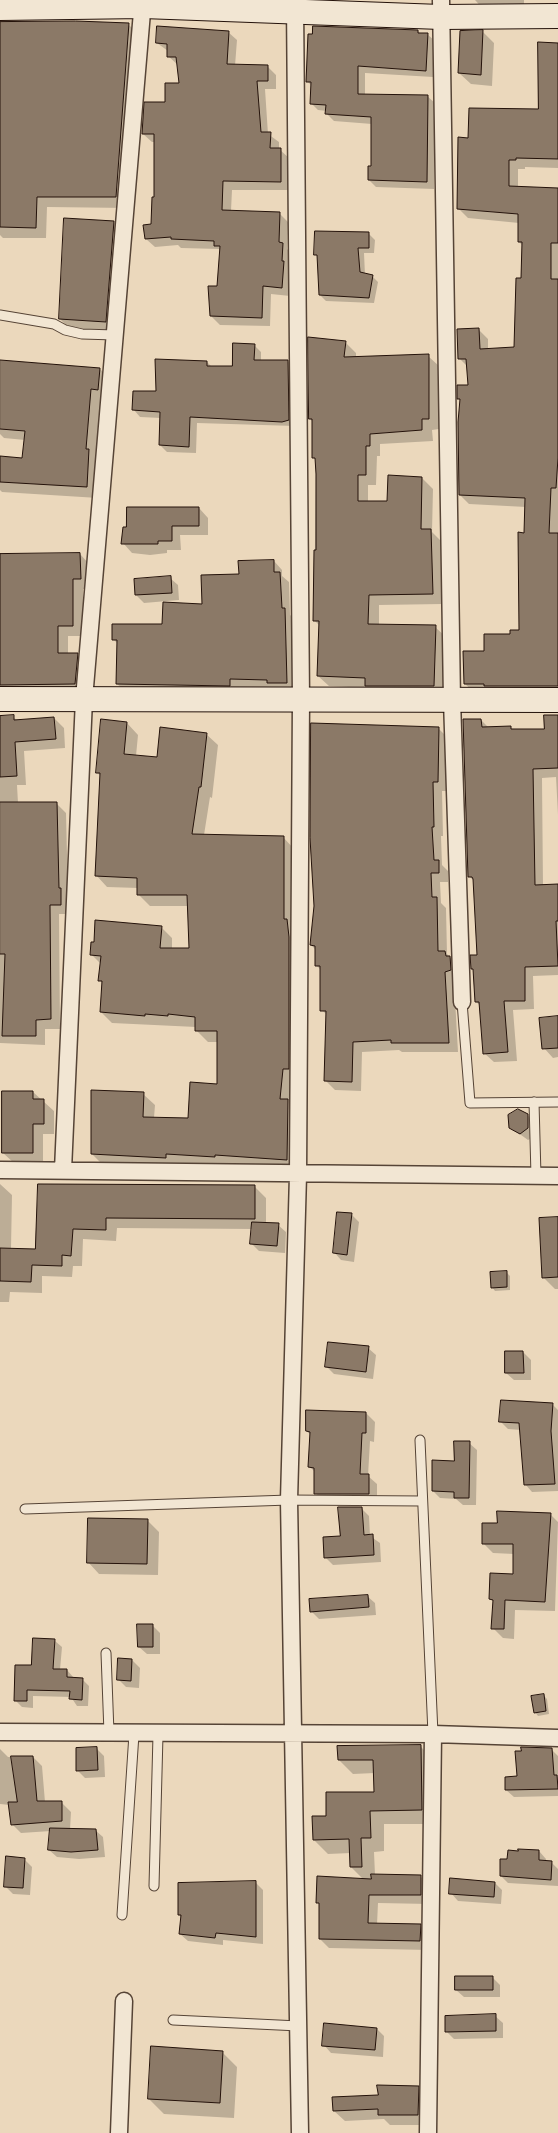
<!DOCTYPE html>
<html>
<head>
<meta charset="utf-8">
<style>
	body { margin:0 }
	canvas { display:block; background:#ebd8bc }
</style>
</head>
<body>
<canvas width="558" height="2133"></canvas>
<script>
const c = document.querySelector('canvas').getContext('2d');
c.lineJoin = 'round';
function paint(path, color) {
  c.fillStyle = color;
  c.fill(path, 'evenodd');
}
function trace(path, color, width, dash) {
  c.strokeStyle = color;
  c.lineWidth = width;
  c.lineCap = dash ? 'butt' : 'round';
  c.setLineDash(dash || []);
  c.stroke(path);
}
paint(new Path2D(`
	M475 0H524V9L485 11Z
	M128 24 140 36 127 208 47 207 46 238H3L0 235V26Z
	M418 31 421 34H427L435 41 433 77 365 73V95L427 96 435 103 434 189 376 187 369 180 372 167V124L334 121 327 114V111L318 110 311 103 312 86 307 81Z
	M228 32 237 40 235 66H267L276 75V89H265L268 134 279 142V149L289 158V190H232L231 211 279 213 288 222 287 249 291 253 290 296 271 294 270 326 220 325 211 316 218 288 221 251 219 249 181 248 178 245 155 247 146 239 152 225 155 199V142H152L143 134 181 84 178 65 168 56V51L157 43Z
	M483 32 494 43 492 86 471 84 459 73Z
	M558 44V168L525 167V169H518V188L558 189V695L475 693 465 684 485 652 521 632 526 507 469 504 460 495 461 401 459 399 469 386 468 367 459 358 479 330 488 339V350L516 349 523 246 519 242V223L468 218 459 209 469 139 539 110Z
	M114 222 124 233 116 332 71 330 60 319Z
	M369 234 375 240 374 253H364L365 275 372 276 378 282 374 303 326 301 320 295 318 257 316 254Z
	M345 342 356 353V358L428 356 439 366V429L432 430 433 441 380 444V456H377L376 485H368V502L388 503 422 478 433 489 432 532 441 541 443 604 379 605V625L435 627 446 637 445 696 368 688 329 686 318 676 320 626 314 620 316 461 314 458V423L310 419Z
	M254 345 261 352V361H288L294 368 295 426 197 423 196 453 167 452 160 445 161 418 140 417 134 410 207 362 212 367H233Z
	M0 361 100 369 111 380 98 498 2 492 0 490V457L24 459 25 440 4 438 0 434Z
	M199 508 208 518V535H180L181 550H167V553L150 555 132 553 123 543Z
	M80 554 90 565 91 589H83V636H68V654H77L88 665 85 694 0 700V556Z
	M274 561 282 570V576L289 582 290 615 294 618 295 691 238 687V694L126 692 117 684 118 644 114 640 163 625 204 605 240 575Z
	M170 578 178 585 179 600 144 603 136 595Z
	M558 716V815L556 777 542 778 543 886 558 885V975L533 976 534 1009 513 1010 517 1061 494 1062 484 1053 481 1006 476 1002 475 971 472 969 478 956 474 881 469 876 481 720 489 728 546 730Z
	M0 717H13L18 721 54 718 64 728 65 748 24 751 26 785H17L18 803H56L66 813 68 896 70 914H59L60 1029H45V1045L0 1043Z
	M127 723 138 735 136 756 158 759 206 734 218 745 212 798 210 797 204 835 283 837 294 849 298 1170 103 1165 92 1154 143 1094 155 1105 154 1118 189 1119 218 1085 219 1042H208L196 1030V1027L112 1023 101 1012 103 984 100 980 101 964 91 954 161 927 172 938V949L190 950 189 906H150L138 894V888L107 887 96 875 101 776 97 773Z
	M438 728 448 738 447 791H442L443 836H441L442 865 448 871V882H440L441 903 446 908 447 954 460 967 454 981 458 1052H402L399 1050 362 1052 361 1091 335 1090 325 1080 327 1015 322 1010 321 970 316 965V950L311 945Z
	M558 1017V1057L553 1058 544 1048Z
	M33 1092 54 1111V1134H43V1163H14L3 1153Z
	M527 1115 535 1122 536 1136 528 1140 510 1127Z
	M0 1184 12 1195 11 1249 37 1250 40 1185 255 1187 266 1198V1224L278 1225 286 1232 285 1253 259 1251 252 1244 253 1229 117 1228 116 1241 83 1239 82 1266H73L72 1277 42 1276V1293L10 1292 9 1302H0Z
	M352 1215 359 1222 354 1262 341 1260 334 1252Z
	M558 1218V1289H555L543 1277Z
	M506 1272 510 1276V1290L495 1291 492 1287Z
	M368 1348 376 1355 373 1379 334 1374 327 1367Z
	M523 1352 531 1360V1380H514L506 1373Z
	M552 1404 558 1410V1491L532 1492 525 1484 521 1430 508 1429 501 1422Z
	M366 1413 375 1422 374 1442 370 1441 368 1476 377 1484V1503L324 1502 316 1493V1473L310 1467 311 1436 307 1431Z
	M469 1443 477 1450 476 1505H463L456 1499 440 1498 433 1491Z
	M361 1508 369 1516 370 1536 380 1543 381 1562 333 1565 325 1557Z
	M551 1515 558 1522 555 1611 515 1610 514 1639 503 1638 493 1628 494 1602 490 1599 514 1575V1554L493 1553 483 1543 498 1524Z
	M147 1520 159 1532 158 1575 99 1574 88 1562Z
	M367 1596 375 1603 376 1615 319 1619 311 1611Z
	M152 1625 160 1633V1654H147L139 1647Z
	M55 1641 62 1647 60 1670H67L74 1678 82 1679 89 1686 88 1706H77L71 1697 33 1696V1708L22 1707 15 1700 33 1667Z
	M132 1660 140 1668 139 1688 126 1687 118 1679Z
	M543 1695 547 1699 549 1714 538 1716 535 1712Z
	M420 1746 434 1760 435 1824H384V1851L374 1852 375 1875 420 1876 429 1885V1904L378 1903 377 1925 420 1926 429 1935V1950L329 1948 320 1939V1905L318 1902 364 1880 351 1867V1853L328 1854 314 1840 327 1817 375 1793V1773L353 1774 339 1760Z
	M0 1749 8 1757H33L42 1766 45 1802 62 1803 71 1812 70 1830H95L103 1837 105 1857 79 1859 57 1857 49 1850 51 1831 21 1833 12 1824 10 1805 0 1804Z
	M97 1749 104 1756 105 1777 85 1778 77 1770Z
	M551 1749 558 1756V1796L514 1797 506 1790Z
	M539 1851 546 1859V1862H551L558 1869V1886L508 1883 501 1876 508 1860Z
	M24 1859 32 1867 30 1895 13 1894 5 1886Z
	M255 1882 263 1890V1944L223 1940V1945L188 1941 180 1934 182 1918 179 1915Z
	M495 1883 502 1890 501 1904 458 1901 451 1893Z
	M492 1977 500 1985V1997H464L456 1990Z
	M495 2016 503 2023V2038L454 2039 447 2032Z
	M377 2029 384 2036 383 2057 331 2053 324 2045Z
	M222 2052 237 2067 234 2118 164 2114 149 2099Z
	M418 2087 428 2098V2125H390L384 2119 345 2121 334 2111 379 2096Z`), '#0003');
const building = new Path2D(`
	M76 21 129 23 116 197H37L36 228 0 227V22Z
	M157 26 229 31 227 64 268 65V81H257L261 132H271L270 148H281V182L223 181 222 210 280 212 279 242 283 243 282 261H284L282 288 263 286 262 318 210 316 208 286H217L220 246H214V241L171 239V237L145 239 143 225 151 224 152 197H154V134H142L144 102H165V83H179L176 57H167V44L156 43Z
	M313 26 418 30V33H428L426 71 358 66V94L428 95 427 182 368 180V166H371V117L325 114 326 105 310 104 311 82H306L308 34H312Z
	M483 30 481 75 458 73 460 31Z
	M538 42 558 43V159L516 158V160H509V186L558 188V243H551V279H558V458L556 488H551L549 533H558V686H484V684H464L463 651H484V634H510V630H519L518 532 524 533 525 498 459 495 458 422 460 399H457V385H468L466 359H458L457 329 479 328 480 349 514 347 516 278H521L522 242H518V214L457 209 458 137 468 138 469 108 538 109Z
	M64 218 114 221 106 322 59 319Z
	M315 231 369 232V248H358L360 272 373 275 369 298 319 295 317 255H314Z
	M308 337 346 341 344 357 429 354V419H422V430L370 434V446H366V475H358V501H387L388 475 422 477 421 529H431L433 594 369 595 368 624 436 625 434 686H365V678L317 676 319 621H313L314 550H316V474L315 458H312V419H309Z
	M233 343 255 344 254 360H288L289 420 282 422 190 417 189 447 159 445 160 412 132 410 133 391H156L155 359 207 361V366H232Z
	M0 360 100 368 98 390 91 389 86 449H89L87 487 0 482V456L22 458 25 431 0 429Z
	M127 507H199V526H172V541H158V544H121L123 527H126Z
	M80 553 81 579H73V626H58V653H78L75 684 0 685V554Z
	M274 560V572H280L282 608H285L287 683H267V680L230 679V686L116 684 117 640H112V624H162L163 602 202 604 201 575 239 574 238 561Z
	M171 576 172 593 135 595 134 579Z
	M14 715V720L54 717 56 739 15 742 17 776 0 777V716Z
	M544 715H558V768L533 769 535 885 558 884V921H556L558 966 525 967V1001H504L508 1052 483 1054 479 1002H475L473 969H471L470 955H477L473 879 472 877H468L463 719H481L482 727 511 726V729H544Z
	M101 719 127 722 124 754 157 757 160 727 207 733 201 787H199L192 834 284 836V919H287L289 937V1069H283L280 1099H288L287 1160 215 1155V1157L166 1154V1158L91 1154V1090L144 1092 143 1117 188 1118 190 1082 217 1084V1031H195V1017L168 1014V1016L145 1014V1016L100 1012 102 981H98L101 956 90 955 91 942H94L95 920 162 926 160 948H189L187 895H137V878L95 876 100 773H96Z
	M311 723 439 727 438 782H433L434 827H432L434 860H439V873H431L432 897H437L438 951H445L446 956H450L451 970 445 972 449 1043H391V1040L353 1042 352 1082 324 1081 326 1011H320V966H315V946L310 945 314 906 310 838Z
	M0 802H57L59 888H61V905H50L51 1019 36 1020V1036H2L5 954H0Z
	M558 1016V1048L542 1049 539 1018Z
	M2 1091H33V1099H44V1124H33V1153H2Z
	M518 1109 528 1114V1128L520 1134 509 1128 508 1115Z
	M38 1184 255 1185V1219L106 1218V1230L73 1229 71 1256 62 1255V1266L32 1265 31 1282 0 1281V1248L35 1249Z
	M337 1212 352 1213 347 1255 333 1253Z
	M558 1217V1277L542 1278 539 1218Z
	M252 1222 279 1223 277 1246 250 1244Z
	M507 1271V1287L491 1288 490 1272Z
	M328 1342 369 1346 366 1372 325 1367Z
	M505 1351H523L524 1373H505Z
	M501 1400 553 1403 551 1431 555 1484 524 1485 519 1423 499 1422Z
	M306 1410 366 1412V1433H362L360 1474H369V1494H314V1468L308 1467 310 1432 306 1431Z
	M454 1441H470L469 1498H454V1492L432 1491V1460L454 1461Z
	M338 1507H362L364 1535 373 1534 374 1555 324 1558 323 1537 340 1536Z
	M497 1511 551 1513 545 1602 505 1600 504 1629H491L493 1600 489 1599 490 1573 513 1574V1544H482V1523H497Z
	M88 1518 148 1519 147 1564 87 1563Z
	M368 1595 369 1607 310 1612 309 1599Z
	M137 1624H153V1647H138Z
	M33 1638 55 1639 53 1669H67V1677L83 1678 82 1700 69 1699 70 1691 27 1690V1701H14L15 1665H31Z
	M118 1658 132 1659 131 1681 117 1680Z
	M544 1694 546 1711 534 1713 531 1696Z
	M421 1745 422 1810 370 1811 371 1838H361L362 1867H350L349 1839 313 1840 312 1816H326V1792H374L373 1760H338L337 1746Z
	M97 1747 98 1770 76 1771V1748Z
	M521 1747 552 1748 554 1775H557L558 1789 505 1790V1777L517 1776 515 1751H521Z
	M11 1756H33L37 1801H62V1821L11 1825 8 1802H17Z
	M50 1828 96 1829 98 1850 71 1852 48 1850Z
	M518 1849 539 1850V1860L552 1861 551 1880 500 1876V1859H507L508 1850 518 1851Z
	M6 1856 25 1858 23 1888 4 1887Z
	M371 1874 421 1875V1895H369L368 1923 421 1924 420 1941 319 1939V1903H316L317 1876 371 1879Z
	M450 1878 495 1882 494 1897 449 1894Z
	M256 1881V1937L216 1933 215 1938 179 1934 181 1915H178V1883Z
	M455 1976H493V1990H455Z
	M496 2014V2031L445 2032V2016Z
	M324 2023 377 2028 375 2050 322 2046Z
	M151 2046 223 2051 220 2103 148 2099Z
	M377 2085 419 2086 418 2115H378V2109L333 2111 332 2097 378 2095Z`);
paint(building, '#8b7967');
trace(building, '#24120a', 1);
const lane = new Path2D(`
	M0 315 54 324 65 330 82 334 115 335
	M462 1002 470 1103 558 1102
	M534 1102 536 1176
	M420 1440 433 1734
	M25 1509 289 1500 422 1501
	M106 1653 109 1733
	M154 1886 158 1735
	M122 1915 134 1734
	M173 2020 299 2026`);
const street = new Path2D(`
	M441 0 452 700 462 1002
	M295 3 301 699 298 1175 289 1500 300 2133
	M0 1170 558 1176
	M63 1170 84 699 143 0
	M0 1732 433 1734 558 1738
	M119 2133 124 2001
	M428 2133 433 1734`);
const secondary = new Path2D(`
	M0 8 143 6 441 17 558 16
	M0 699 558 700`);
trace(lane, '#564436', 11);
trace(street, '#564436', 19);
trace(secondary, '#24120a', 26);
trace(lane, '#f2e6d3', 9);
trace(street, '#f2e6d3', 16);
trace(secondary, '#f2e6d3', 24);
</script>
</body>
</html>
